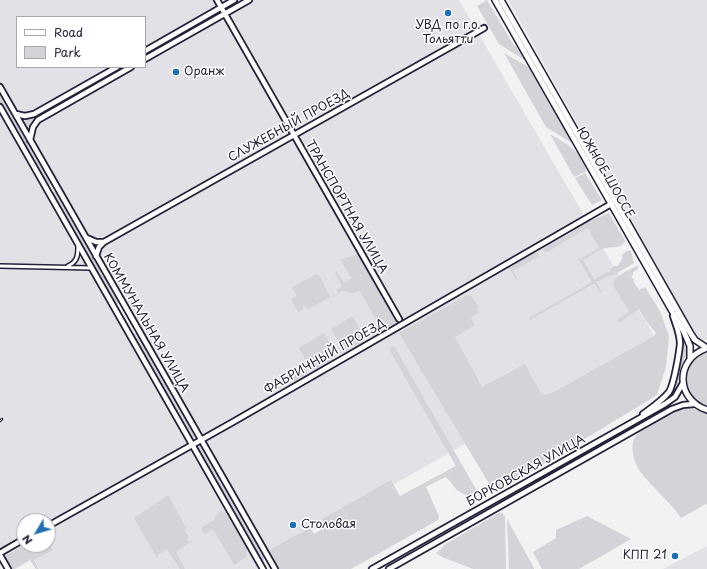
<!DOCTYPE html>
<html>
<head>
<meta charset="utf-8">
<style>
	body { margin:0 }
	#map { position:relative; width:707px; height:569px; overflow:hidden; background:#f2f2f3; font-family:"Playpen Sans",sans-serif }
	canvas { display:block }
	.legend { position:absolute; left:16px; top:16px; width:130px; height:52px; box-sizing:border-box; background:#fff; border:1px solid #a7a7b1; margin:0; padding:5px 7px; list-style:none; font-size:12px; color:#22223b }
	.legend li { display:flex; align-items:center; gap:8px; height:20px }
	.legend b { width:20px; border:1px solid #a7a7b1 }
	.north { position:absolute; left:16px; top:513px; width:40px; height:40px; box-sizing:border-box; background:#fff; border:1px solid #a7a7b1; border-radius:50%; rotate:232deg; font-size:11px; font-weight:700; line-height:16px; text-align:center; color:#22223b }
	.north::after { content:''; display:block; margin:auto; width:14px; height:18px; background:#1f6fb2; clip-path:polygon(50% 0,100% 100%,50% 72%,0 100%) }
</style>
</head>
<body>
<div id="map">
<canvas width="707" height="569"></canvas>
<ul class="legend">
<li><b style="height:5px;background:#fff"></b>Road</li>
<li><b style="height:11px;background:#d3d3d8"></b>Park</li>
</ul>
<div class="north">N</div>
</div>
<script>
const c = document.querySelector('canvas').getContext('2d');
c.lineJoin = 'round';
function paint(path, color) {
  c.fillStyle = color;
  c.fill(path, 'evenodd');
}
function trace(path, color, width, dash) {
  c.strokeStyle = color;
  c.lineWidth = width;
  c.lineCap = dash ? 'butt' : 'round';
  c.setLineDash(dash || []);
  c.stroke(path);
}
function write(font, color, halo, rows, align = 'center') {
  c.font = font + ' "Playpen Sans",sans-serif';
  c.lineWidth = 3;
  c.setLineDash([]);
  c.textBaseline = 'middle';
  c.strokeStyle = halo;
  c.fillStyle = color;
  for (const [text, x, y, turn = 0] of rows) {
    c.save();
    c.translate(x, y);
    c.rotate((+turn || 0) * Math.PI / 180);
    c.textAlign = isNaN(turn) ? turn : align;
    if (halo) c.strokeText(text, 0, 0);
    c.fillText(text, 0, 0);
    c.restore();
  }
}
paint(new Path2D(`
	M0 0H459L654 336 270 555 0 81ZM17 17H145V67H17Z
	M508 0H707V340H701L695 334Z
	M0 110 259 569H40L26 545H48V521H24L25 545 5 555 0 553Z
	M707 546V569H663Z`), '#e2e2e6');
paint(new Path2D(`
	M487 0 513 44 518 48 526 61 499 44 477 6Z
	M504 53 530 68 572 143 546 127Z
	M117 67H123L38 116 31 124 28 133 23 123 29 118Z
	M0 91 51 181 49 185 45 183 0 103Z
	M550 134C565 143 582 151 586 170L585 172 574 177Z
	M585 173 602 200 592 205 575 178Z
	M56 191 58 192 120 301 118 304 114 303 52 196V193Z
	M609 213 625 241C620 251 611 245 602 249 596 252 589 257 583 260L594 279 611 271 610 269 614 266H618L623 257 621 256 627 251H631L634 263 616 274 608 276 596 282 602 292 600 293 595 284H593L530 320 529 318 592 282 576 255 580 259 599 248 588 228 547 252 543 251 544 248 571 233 585 223Z
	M536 252 539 254 538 257 513 271 518 280 517 281 509 268Z
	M358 254 360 256 382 293 381 296 383 300 385 298 396 320 394 326 373 339 370 336 368 330 378 323 359 290 352 294 346 291H342L338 294 336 290 341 287V285L335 273 337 271 344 283 352 278 340 260Z
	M637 266H639L637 270 633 272V275L631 276 634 280 633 281 639 290 645 287 660 311 669 336 666 367 657 395 501 490 491 487 399 333 467 295 471 296 479 307 477 309 479 312 471 318 475 325 455 337 482 387 525 364 540 392 544 395 552 393 654 336 656 333 646 321 639 309 619 323 617 320 629 311 613 285C613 276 629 270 637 266Z
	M316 274 319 275 330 297 307 310 304 305 302 310 298 312 291 299 297 296 292 287Z
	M351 317 354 318 364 337V343L347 353H345L331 329Z
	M679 330 686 341 687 355 680 373 677 390 672 396 664 401C679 384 677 351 679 330Z
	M138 332 195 434 196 436 194 438 192 439 190 437 132 335Z
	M324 333 337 354 331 357 333 360 314 371 311 370 299 348Z
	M394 346 477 491 476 496 473 498C467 496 460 493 456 489 452 485 450 479 445 477L426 487 439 516 438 520 351 569H278L270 555 271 549 310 528 314 534 327 526 322 519 391 480 400 496 456 466 389 349Z
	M705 352H707V406C690 400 679 380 690 364 694 358 700 355 705 352Z
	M302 367 306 370 308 375 295 383 288 374Z
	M688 406 707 413V505L706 504 681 518C669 500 652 488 640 471 634 463 629 444 636 436 640 431 649 427 654 423L653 421 670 411Z
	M198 445 202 446 265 556 262 564 197 449Z
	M168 495 185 526 187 525V527L184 530 189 537 187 539 188 542 192 540V541L176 552 185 569H180L167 549 157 555 158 557 157 558 134 518Z
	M221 511 227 512 247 548 246 557 234 565 213 529 204 534 201 528 214 520 219 512Z
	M499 513H502L505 516 506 569H473L442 557 436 553 442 548 444 545Z
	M587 516 631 539 579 569H542L533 552 556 538V530Z
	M507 519 534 568V569H509Z
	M48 540 53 550 34 560 39 569H36L30 560 15 569H11L6 560V555L25 545H48Z`), '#d3d3d8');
const street = new Path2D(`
	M0 266 91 268
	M68 266C77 262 78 256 78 246`);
const secondary = new Path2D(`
	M217 0 399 319
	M145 51 234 0
	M145 59 249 0
	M0 87 275 569
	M0 107 263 569
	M16 114 25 116 34 114 117 67
	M30 140 33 127 38 120 131 67
	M87 238 96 242H104
	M96 256 99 247 104 242 484 28
	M643 414C651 408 662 401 669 392 674 384 679 354 680 344 680 334 676 325 673 316
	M48 526 233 422 611 204
	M0 553 24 539
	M0 555 8 569
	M372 569 665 404 675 397 683 383
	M389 569 672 409 683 405 694 404`);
const primary = new Path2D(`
	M495 0 684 332 690 346V359
	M501 0 691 334 695 340 707 348
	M707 348C675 359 675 399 707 410`);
trace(street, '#22223b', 6);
trace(secondary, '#22223b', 8);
trace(primary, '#22223b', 8);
trace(street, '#fff', 3);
trace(secondary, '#fff', 4.5);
trace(primary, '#fff', 5);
const rail = new Path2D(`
	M0 421 2 419`);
trace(rail, '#22223b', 2.5);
trace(rail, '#fff', 1, [3]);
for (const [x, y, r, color] of [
	[448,13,4,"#1f6fb2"],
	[176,72,4,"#1f6fb2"],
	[293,525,4,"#1f6fb2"],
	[675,556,4,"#1f6fb2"]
]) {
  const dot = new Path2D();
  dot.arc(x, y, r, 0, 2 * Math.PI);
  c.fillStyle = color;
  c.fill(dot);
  trace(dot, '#fff', 1.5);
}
write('12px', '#22223b', '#fff', [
	["УВД по г.о.",448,26,"center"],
	["Тольятти",448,40,"center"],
	["Оранж",184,72],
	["Столовая",301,525],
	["КПП 21",667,556,"right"]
], 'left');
write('12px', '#22223b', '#fff', [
	["СЛУЖЕБНЫЙ ПРОЕЗД",289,126,-29],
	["ЮЖНОЕ ШОССЕ",605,173,60],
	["ТРАНСПОРТНАЯ УЛИЦА",346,207,60],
	["КОММУНАЛЬНАЯ УЛИЦА",146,323,60],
	["ФАБРИЧНЫЙ ПРОЕЗД",325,357,-30],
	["БОРКОВСКАЯ УЛИЦА",526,471,-29]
]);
</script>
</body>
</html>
